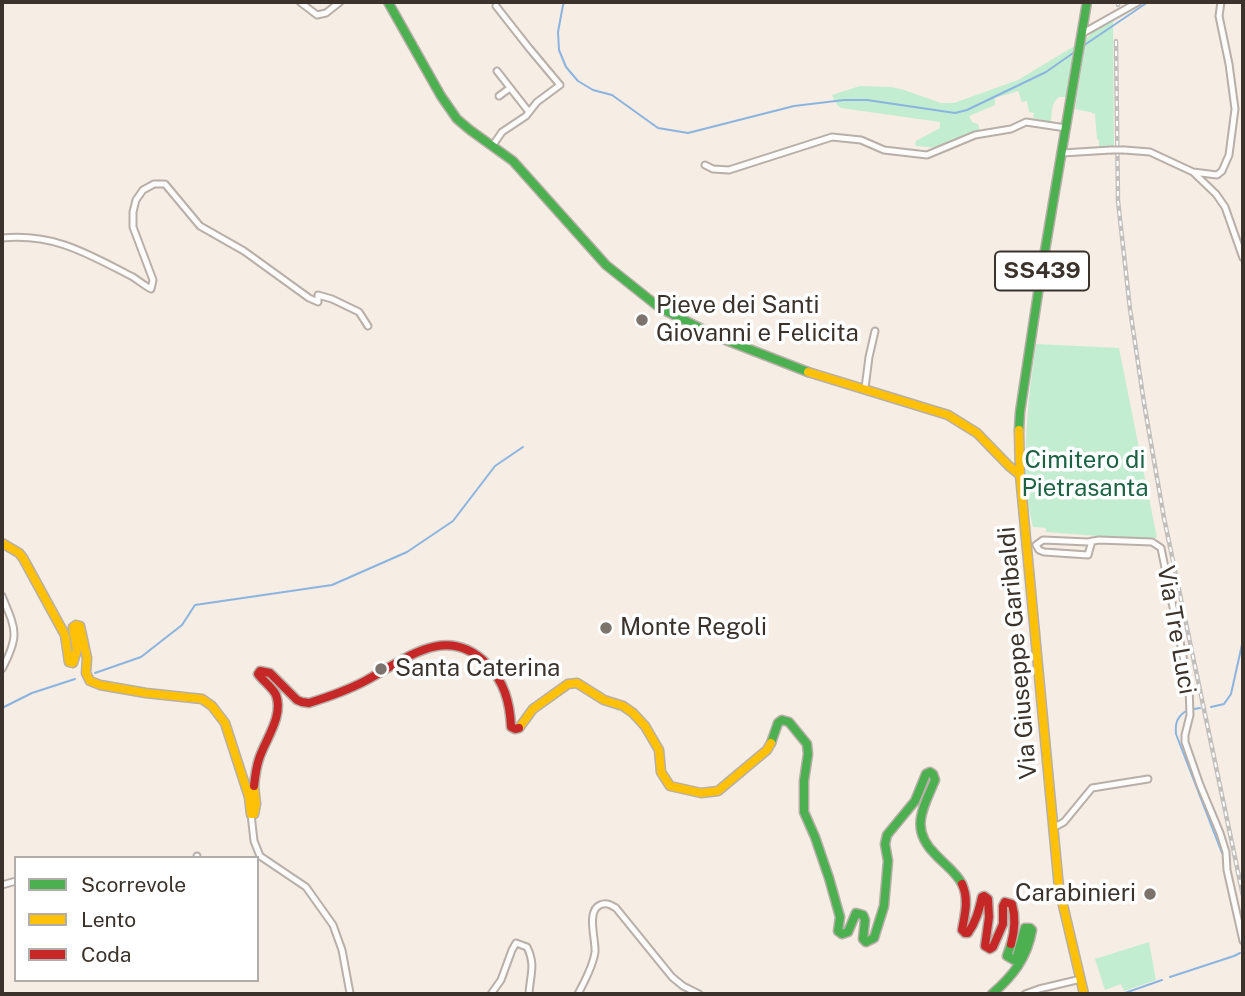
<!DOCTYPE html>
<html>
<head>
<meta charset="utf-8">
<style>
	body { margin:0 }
	#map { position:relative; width:1245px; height:996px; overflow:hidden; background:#f6ede4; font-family:"Public Sans",sans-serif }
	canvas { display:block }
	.frame { position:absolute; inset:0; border:4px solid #3a322b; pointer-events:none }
	.legend { position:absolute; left:14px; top:856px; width:245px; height:126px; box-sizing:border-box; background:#fff; border:2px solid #b0adaa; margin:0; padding:9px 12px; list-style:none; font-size:21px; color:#3a322b }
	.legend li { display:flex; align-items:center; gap:14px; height:35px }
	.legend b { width:35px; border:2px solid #b0adaa }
</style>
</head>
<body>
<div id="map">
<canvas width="1245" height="996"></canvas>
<div class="frame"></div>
<ul class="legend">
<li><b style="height:9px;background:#4caf50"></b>Scorrevole</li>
<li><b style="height:9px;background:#ffc107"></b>Lento</li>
<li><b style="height:9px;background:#c62828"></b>Coda</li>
</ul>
</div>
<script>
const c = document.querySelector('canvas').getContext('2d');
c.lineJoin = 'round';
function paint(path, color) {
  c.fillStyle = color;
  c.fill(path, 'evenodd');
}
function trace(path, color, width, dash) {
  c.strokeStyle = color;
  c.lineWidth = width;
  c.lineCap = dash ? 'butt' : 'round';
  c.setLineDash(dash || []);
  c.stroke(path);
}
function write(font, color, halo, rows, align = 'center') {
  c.font = font + ' "Public Sans",sans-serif';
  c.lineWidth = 7;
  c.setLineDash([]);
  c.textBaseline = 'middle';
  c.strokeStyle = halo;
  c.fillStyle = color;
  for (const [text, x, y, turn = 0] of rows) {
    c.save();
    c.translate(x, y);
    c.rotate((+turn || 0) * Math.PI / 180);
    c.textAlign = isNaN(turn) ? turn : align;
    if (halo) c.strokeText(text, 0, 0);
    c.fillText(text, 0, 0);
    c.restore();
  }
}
paint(new Path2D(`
	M1113 19 1114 147H1099V140L1097 139 1095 114 1090 112 1075 109 1085 41 1092 32Z
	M1076 45 1069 97H1059C1051 103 1052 112 1051 122L1033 118 1034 113 1029 112 1027 101 1022 102 1018 91 995 98V105L969 116 972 122 978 124 980 131 941 148 916 146 915 144 916 141 940 128V122L841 108 837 105 832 95 860 86 891 87 904 90 941 103H954L1018 80Z
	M1036 344 1119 348 1157 538H1123L1046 532V528L1033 527C1030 513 1026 499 1026 484 1024 437 1029 391 1036 344Z
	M1149 942 1156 980 1124 991 1121 984 1105 990 1095 959Z`), '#c3edd0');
trace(new Path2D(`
	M565 2 563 5 558 32 559 50 566 67 578 81 593 90 612 95 658 128 688 133 794 106 844 100H867L955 113 967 110 1046 72 1076 51
	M1083 46 1148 2
	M95 673 141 657 182 625 195 605 332 585 407 552 453 521 495 466 523 447
	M1211 707 1224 704 1231 694 1243 640
	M2 708 32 693 75 679
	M1194 709 1200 708
	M1186 711C1177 717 1175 723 1176 734L1222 853
	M1170 977 1234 956 1240 953
	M1122 994 1162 980`), '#8bb4e0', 2);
const street = new Path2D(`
	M300 2 317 15 326 13 340 2
	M1083 33 1138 2
	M497 71 529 112
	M499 96 510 88
	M493 145 502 132 526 116 537 102 560 85 529 48 496 6
	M1124 150 1150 152 1193 172 1216 194 1225 207 1243 258
	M1062 153 1111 150
	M705 165 713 169 729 170 832 137 861 140 884 150 927 155 975 135 1011 129 1026 122 1066 128
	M1193 172 1217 175 1222 171 1229 155 1235 109 1229 64 1219 16 1221 2
	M2 238C55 233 88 254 133 277 139 281 145 286 151 289L153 280 133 227V212L136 200 143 190 154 184H165L200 226 244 251 309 298 318 302V295L332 299 359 312 368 326
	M865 388 869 357 875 331
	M1036 545 1043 540 1088 542 1099 540 1152 542 1161 548 1189 686 1190 715 1185 735V742L1200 785 1220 833 1226 852 1227 870 1243 941
	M1036 545 1039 550 1044 552 1088 555 1092 541
	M2 596C16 630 20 635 2 669
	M251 814 254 841 260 856 306 887 333 925 342 950 350 993
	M1053 828 1064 822 1092 788 1148 779
	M197 858V856
	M2 885 16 881
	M491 994 501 980 512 950 516 943 527 947C536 965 530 975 529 994
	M578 994C584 982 593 967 595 952 596 940 586 911 600 905 607 902 611 905 616 908L672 977 683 986 699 994
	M1025 994 1039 989 1081 979`);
const fast = new Path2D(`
	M388 2 441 96 457 119 470 130 513 161 606 265 660 308 718 337 808 372
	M1019 430 1020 412 1040 280 1087 2
	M771 743 778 723 782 720 789 722 807 744 808 754 804 781V812L815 837 829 878 840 917 838 931 842 934 848 932 856 913 863 915 865 920 863 939 866 942 874 938 884 906 888 861 885 844 887 835 915 801 926 774 930 772 933 774 935 780C923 809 909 829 936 855 945 865 956 872 962 884
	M992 994C1013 976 1027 958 1032 930L1030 928H1025L1017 956 1014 960 1007 956 1011 944`);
const slow = new Path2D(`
	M808 372 948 415 977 433 1009 466 1020 475
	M1019 430 1020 475 1059 888 1084 994
	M2 543 19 553 23 558 65 635 69 662 73 663 77 650 73 627 76 625 80 626 87 658 86 673 90 681 100 685 146 693 202 699 212 706 225 723 249 797 251 814H254L256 804 254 786
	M519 728 533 709 568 684 577 683 604 700 623 706 633 713 645 726 659 750 661 772 670 786 701 793 718 791 767 750 771 743`);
const jam = new Path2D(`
	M254 786C255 777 256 768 259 759 265 740 284 716 276 695 272 687 263 681 258 674L260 671 270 673 297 700 302 702 309 703C328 697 348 690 365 681 405 660 445 623 486 663 504 681 510 702 511 727L515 729 519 728
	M962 884C969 899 965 914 962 930L965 933H968C976 922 979 910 982 897L984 896 988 899 989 917 985 946 990 949 993 947 1003 924V906L1005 902 1012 904C1016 918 1015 930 1011 944`);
trace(street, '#b7afa8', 9);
trace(fast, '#b7afa8', 11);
trace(slow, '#b7afa8', 11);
trace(jam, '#b7afa8', 11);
trace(street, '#fefcfb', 5);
trace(fast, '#4caf50', 8);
trace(slow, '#ffc107', 8);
trace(jam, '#c62828', 8);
const rail = new Path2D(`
	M1118 5V2
	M1116 41 1118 201 1130 309 1144 403 1164 518 1243 896`);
trace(rail, '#c1bebc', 4.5);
trace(rail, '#fff', 2, [5]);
const streetBridge = new Path2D(`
	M1111 150H1124`);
trace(streetBridge, '#b7afa8', 9, []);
trace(streetBridge, '#fefcfb', 5);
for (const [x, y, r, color] of [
	[642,320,7,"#7c736c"],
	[606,628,7,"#7c736c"],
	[381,669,7,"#7c736c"],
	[1150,894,7,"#7c736c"]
]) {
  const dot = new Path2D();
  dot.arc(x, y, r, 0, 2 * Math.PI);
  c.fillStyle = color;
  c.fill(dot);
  trace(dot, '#fff', 2.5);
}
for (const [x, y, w] of [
	[1042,271,94]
]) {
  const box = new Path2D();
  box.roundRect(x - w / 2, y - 19.5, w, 39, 5);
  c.fillStyle = '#fff';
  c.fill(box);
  trace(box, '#3a322b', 2);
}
write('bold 23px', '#3a322b', null, [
	["SS439",1042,271]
]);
write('24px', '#3a322b', '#fff', [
	["Pieve dei Santi",656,306],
	["Giovanni e Felicita",656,334],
	["Monte Regoli",620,628],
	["Santa Caterina",395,669],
	["Carabinieri",1136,894,"right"]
], 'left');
write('24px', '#1b6242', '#fff', [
	["Cimitero di",1085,461],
	["Pietrasanta",1085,489]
]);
write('24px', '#3a322b', '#fff', [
	["Via Tre Luci",1176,630,80],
	["Via Giuseppe Garibaldi",1018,653,-95]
]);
</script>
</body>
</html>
